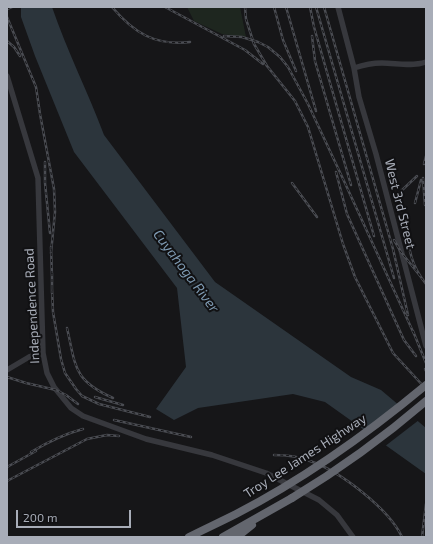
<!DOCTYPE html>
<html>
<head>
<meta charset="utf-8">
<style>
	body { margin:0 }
	#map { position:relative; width:433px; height:544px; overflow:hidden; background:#161618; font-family:"Exo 2",sans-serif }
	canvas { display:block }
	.frame { position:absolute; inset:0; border:8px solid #a8adb8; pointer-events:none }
	.scale { position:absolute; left:16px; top:510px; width:115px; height:18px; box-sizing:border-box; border:2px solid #a8adb8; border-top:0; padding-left:5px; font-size:12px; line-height:14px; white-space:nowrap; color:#a8adb8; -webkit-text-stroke:3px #111113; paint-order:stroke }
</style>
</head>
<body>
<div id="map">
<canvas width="433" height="544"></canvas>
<div class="frame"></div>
<div class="scale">200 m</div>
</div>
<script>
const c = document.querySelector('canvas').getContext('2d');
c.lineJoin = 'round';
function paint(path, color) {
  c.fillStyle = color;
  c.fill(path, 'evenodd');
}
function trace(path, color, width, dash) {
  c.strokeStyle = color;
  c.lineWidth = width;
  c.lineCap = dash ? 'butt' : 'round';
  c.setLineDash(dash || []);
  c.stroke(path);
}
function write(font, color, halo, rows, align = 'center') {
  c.font = font + ' "Exo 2",sans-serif';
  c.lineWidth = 4;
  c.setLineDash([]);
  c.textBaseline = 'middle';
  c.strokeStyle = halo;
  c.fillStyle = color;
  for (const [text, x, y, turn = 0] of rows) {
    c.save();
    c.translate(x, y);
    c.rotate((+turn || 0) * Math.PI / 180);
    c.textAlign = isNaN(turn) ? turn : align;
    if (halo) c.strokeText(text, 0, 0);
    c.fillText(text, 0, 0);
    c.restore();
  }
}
paint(new Path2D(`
	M187 7H240L246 37 222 34 194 21Z`), '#1e261f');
paint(new Path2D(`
	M21 7H52C67 51 88 92 104 135L215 282 351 377 381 390 426 428V474L325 402 293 394 198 408 174 420 156 409 186 367 177 288 74 152 35 56 21 17Z`), '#2c353c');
paint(new Path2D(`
	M400 403 419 420 384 447 363 431Z`), '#161618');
trace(new Path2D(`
	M338 7 354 68 359 97 376 154 426 346
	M354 68C363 65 372 63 382 63 396 63 412 67 426 62
	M7 76 38 178 43 353 47 373 54 387 71 408 83 416 146 439 212 455 266 473 319 500 337 515 353 537
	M7 370 29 357 43 353`), '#37383d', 5.5);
trace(new Path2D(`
	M223 537 292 498
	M237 537 252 525`), '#63666e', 8);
const rail = new Path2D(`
	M112 7C134 33 155 46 190 42
	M165 7 245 50 263 64
	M245 7 246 19 254 44 267 66 295 101 308 127 343 244 355 277 393 353 426 389
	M274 7 283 40 296 71
	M286 7 316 111
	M310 7 314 27 374 236
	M316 7 394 278
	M324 7 393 249 408 315
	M7 9 12 7
	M7 17 36 87 40 114 54 189 55 212 51 253
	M224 36 242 37 258 42 268 47 280 57 288 67 308 104 344 181 415 336
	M312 36 315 61 351 185
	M7 41 14 47 20 56
	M45 162V183L50 233
	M424 164 426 156
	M336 172 347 214 404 340 416 356
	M423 178 425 205
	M292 183 317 217
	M399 193 417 176
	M415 203 421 180
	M406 227C409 250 411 265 426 284
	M394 240 401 252 421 277
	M51 247 52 277
	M52 273V293
	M52 288 53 312 61 359 65 373 76 389 82 396 99 404 150 417
	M67 328C76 367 73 380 113 398
	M413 331 426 363
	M425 369 426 371
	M7 377 26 383 56 390 66 395 78 404
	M95 397 123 405
	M114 420 191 437
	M31 452C48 442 64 434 83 429
	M274 455C287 455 298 456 310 461 340 471 389 509 402 537
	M7 467 36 451
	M7 481 87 439 107 435 119 436
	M422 537 426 504`);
trace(rail, '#4a4c52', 2.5);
trace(rail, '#111113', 1, [3]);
trace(new Path2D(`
	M292 498C340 469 384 437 426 401
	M189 537C205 529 220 522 236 514 304 479 367 434 426 385`), '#63666e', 8);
write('13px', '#a8adb8', '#111113', [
	["West 3rd Street",400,204,76],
	["Independence Road",32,306,-93],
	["Troy Lee James Highway",305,456,-33]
]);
write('italic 14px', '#7f9bb3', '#111113', [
	["Cuyahoga River",186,271,53]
]);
</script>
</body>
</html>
